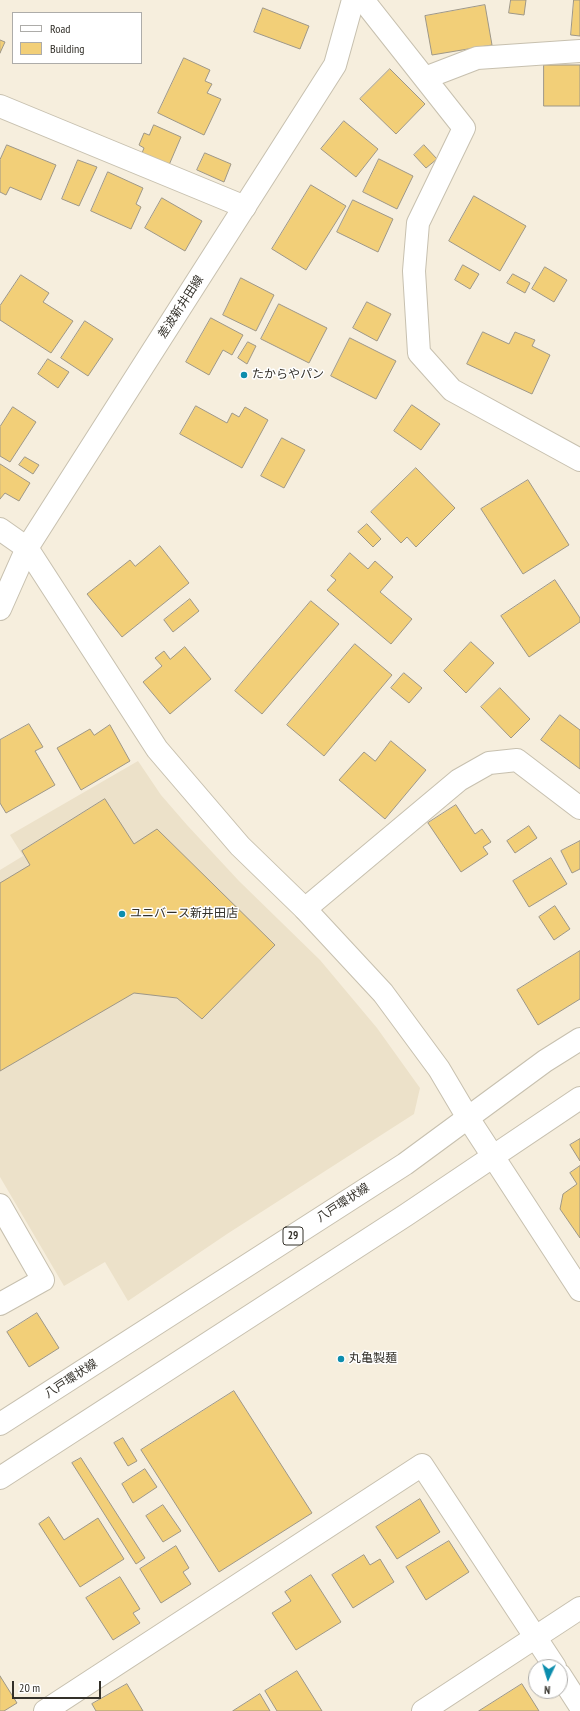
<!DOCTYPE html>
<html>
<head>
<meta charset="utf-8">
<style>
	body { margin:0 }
	#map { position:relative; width:580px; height:1711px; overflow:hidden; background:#f6eedd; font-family:"PT Sans Narrow",sans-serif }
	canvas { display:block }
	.legend { position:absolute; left:12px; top:12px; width:130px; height:52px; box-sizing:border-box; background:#fff; border:1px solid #adaca9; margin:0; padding:5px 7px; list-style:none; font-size:12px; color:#333029 }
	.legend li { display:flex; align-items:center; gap:8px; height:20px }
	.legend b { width:20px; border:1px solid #adaca9 }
	.north { position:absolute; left:528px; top:1659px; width:40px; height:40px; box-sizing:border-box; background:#fff; border:1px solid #adaca9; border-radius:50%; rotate:184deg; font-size:11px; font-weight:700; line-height:16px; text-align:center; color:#333029 }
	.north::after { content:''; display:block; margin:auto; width:14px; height:18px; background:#0c8dad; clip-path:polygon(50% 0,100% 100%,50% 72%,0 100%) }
	.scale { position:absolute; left:12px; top:1681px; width:89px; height:18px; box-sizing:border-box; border:2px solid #333029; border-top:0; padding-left:5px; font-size:12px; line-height:14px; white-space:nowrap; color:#333029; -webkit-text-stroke:3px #fff; paint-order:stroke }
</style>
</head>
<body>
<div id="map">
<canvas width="580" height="1711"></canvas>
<ul class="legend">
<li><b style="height:5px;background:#fff"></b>Road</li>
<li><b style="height:11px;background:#f2cf78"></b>Building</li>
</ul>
<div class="north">N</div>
<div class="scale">20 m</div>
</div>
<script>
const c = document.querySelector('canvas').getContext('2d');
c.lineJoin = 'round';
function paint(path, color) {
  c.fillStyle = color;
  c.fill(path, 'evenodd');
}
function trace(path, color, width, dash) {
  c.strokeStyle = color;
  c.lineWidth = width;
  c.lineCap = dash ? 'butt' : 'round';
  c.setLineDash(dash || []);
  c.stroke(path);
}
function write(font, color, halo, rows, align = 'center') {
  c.font = font + ' "PT Sans Narrow","Noto Sans JP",sans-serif';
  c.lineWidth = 3;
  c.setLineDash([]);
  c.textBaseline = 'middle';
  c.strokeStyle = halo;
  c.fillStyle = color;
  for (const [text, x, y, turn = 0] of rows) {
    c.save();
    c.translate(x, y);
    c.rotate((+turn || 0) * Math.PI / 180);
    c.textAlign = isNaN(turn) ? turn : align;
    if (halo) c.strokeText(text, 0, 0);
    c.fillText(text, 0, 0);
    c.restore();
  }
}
paint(new Path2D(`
	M138 761 161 795 187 825 239 881 320 960 377 1028 420 1088 414 1114 227 1234 128 1301 105 1262 64 1286 0 1177V870L23 856 10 835Z`), '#ece1c9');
const building = new Path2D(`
	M511 0H526L524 15 509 13Z
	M574 0H580V36L571 35Z
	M485 5 492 45 432 55 425 16Z
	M263 8 309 26 300 49 254 32Z
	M0 40 5 42 0 53Z
	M184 58 210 70 205 81 212 84 207 93 221 99 204 135 158 113Z
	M544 65H580V106H544Z
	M390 69 425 104 396 134 360 99Z
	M344 121 378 149 356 177 321 149Z
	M154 125 181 137 169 165 142 153 144 148 139 145 144 133 149 135Z
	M7 145 56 165 41 200 10 187 6 195 0 192V160Z
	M424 145 437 159 426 168 414 155Z
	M205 153 231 164 224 182 197 170Z
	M379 159 413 176 397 209 363 192Z
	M78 160 97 167 79 206 62 199Z
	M108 172 143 188 136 204 141 207 131 229 91 211Z
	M311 185 346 206 306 270 272 249Z
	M474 196 526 226 500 271 449 241Z
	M162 198 202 221 185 251 145 228Z
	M353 200 393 219 378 252 337 232Z
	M463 265 479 274 470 289 455 280Z
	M545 267 567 280 554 302 532 289Z
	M513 274 530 283 525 293 507 283Z
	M21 275 49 293 43 302 73 321 51 353 0 320V306Z
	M241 278 274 295 256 331 223 315Z
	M367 302 391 314 377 341 353 328Z
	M279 304 327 328 309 363 261 339Z
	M211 318 243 335 232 355 223 350 209 375 186 362Z
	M85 321 113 339 88 376 61 358Z
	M483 332 509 344 515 332 535 340 532 346 550 355 532 394 467 364Z
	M350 338 396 361 376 399 331 376Z
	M248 342 256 346 247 364 238 358Z
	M48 359 69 372 58 388 38 374Z
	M412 405 440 424 421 450 394 431Z
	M196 406 227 423 232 413 239 417 245 407 268 420 242 468 180 434Z
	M13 407 36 422 10 462 0 456V427Z
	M282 438 305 450 284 488 261 476Z
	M25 457 39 465 33 474 19 465Z
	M0 464 30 483 19 501 5 493 0 499Z
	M416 468 455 508 416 547 407 537 401 543 371 512Z
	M528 480 569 545 523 574 481 509Z
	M367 524 381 539 373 547 358 532Z
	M160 546 189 583 122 637 87 594 130 560 135 566Z
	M350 553 368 569 375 561 393 577 380 592 412 619 391 644 327 590 336 580 331 576Z
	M555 580 580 618V622L529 657 501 616Z
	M190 599 199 611 173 632 164 620Z
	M311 601 339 624 262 714 235 691Z
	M471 642 494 663 466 693 444 671Z
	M355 644 392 675 324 756 287 725Z
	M185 647 211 679 170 714 143 682 162 666 155 658 164 651 170 659Z
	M404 673 422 688 409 703 391 688Z
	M500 688 530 719 511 738 481 707Z
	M560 715 580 730V769L541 740Z
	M29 724 43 747 35 751 55 785 6 813 0 803V740Z
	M110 725 130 761 81 790 57 748 90 729 94 735Z
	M391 741 426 770 385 819 339 780 364 752 375 761Z
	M105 799 134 844 157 829 275 945 202 1019 177 998 134 993 0 1071V883L30 865 22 851Z
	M456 805 475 834 482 829 491 842 483 847 488 854 461 872 428 823Z
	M529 826 537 838 515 853 507 841Z
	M580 841V869L572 873 561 851Z
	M551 858 567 884 529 907 513 881Z
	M555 906 570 929 554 940 539 917Z
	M580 951V999L538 1025 517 990Z
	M580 1139V1161L570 1145Z
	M580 1166V1238L560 1209 563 1194 577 1184 570 1173Z
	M37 1313 59 1348 29 1367 7 1332Z
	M234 1391 312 1513 219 1572 141 1450Z
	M123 1438 137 1461 128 1466 114 1443Z
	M81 1458 145 1558 136 1564 72 1463Z
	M145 1469 157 1487 133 1503 122 1484Z
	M420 1499 440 1532 397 1559 376 1527Z
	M163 1505 181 1531 163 1542 146 1516Z
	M49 1517 64 1540 98 1518 124 1559 80 1587 39 1524Z
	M449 1541 469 1572 426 1600 406 1567Z
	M176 1546 189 1568 183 1572 191 1584 161 1603 140 1569Z
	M364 1555 370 1565 380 1559 394 1582 353 1608 332 1575Z
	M311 1575 341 1622 296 1650 272 1613 291 1601 285 1592Z
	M120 1577 140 1609 133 1613 140 1623 113 1640 86 1598Z
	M297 1671 322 1711H277L265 1691Z
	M0 1676 17 1703 4 1711H0Z
	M127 1684 143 1711H96L92 1704Z
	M522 1684 539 1711H479Z
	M260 1694 270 1711H233Z`);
paint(building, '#f2cf78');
trace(building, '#9e9787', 1);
const minor = new Path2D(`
	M363 0 464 128 418 223 414 271 419 353 452 390 580 460
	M425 78 477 58 580 51
	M0 106 245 207
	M0 529 27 548
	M305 909 459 780 489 763 517 760 580 808
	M0 1205 43 1280 0 1304
	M560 1675 580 1706
	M45 1711 422 1465 555 1667`);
const tertiary = new Path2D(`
	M27 548 157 749 240 846 305 909 383 993 439 1069 468 1118 580 1290
	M423 1711 580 1608`);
const secondary = new Path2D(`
	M0 609 27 548 335 65 353 0`);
const primary = new Path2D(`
	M0 1424 405 1164 545 1061 580 1039
	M0 1478 406 1215 580 1098`);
trace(minor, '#c7c0af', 24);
trace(tertiary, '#c7c0af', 24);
trace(secondary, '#c7c0af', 24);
trace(primary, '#c7c0af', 24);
trace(minor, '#fff', 22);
trace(tertiary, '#fff', 22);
trace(secondary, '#fff', 22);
trace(primary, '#fff', 22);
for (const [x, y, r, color] of [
	[244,375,4,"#0c8dad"],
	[122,914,4,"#0c8dad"],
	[341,1359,4,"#0c8dad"]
]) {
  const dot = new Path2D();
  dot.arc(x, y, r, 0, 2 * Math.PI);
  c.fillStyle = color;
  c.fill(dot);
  trace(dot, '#fff', 1.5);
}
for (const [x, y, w] of [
	[293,1236,20]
]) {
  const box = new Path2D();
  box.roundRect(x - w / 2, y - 9, w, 18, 3);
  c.fillStyle = '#fff';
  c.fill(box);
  trace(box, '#333029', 1);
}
write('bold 11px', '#333029', null, [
	["29",293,1236]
]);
write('12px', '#333029', '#fff', [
	["差波新井田線",181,307,-57],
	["八戸環状線",343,1203,-33],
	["八戸環状線",71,1379,-33]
]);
write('12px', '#333029', '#fff', [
	["たからやパン",252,375],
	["ユニバース新井田店",130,914],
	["丸亀製麺",349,1359]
], 'left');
</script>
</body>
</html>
